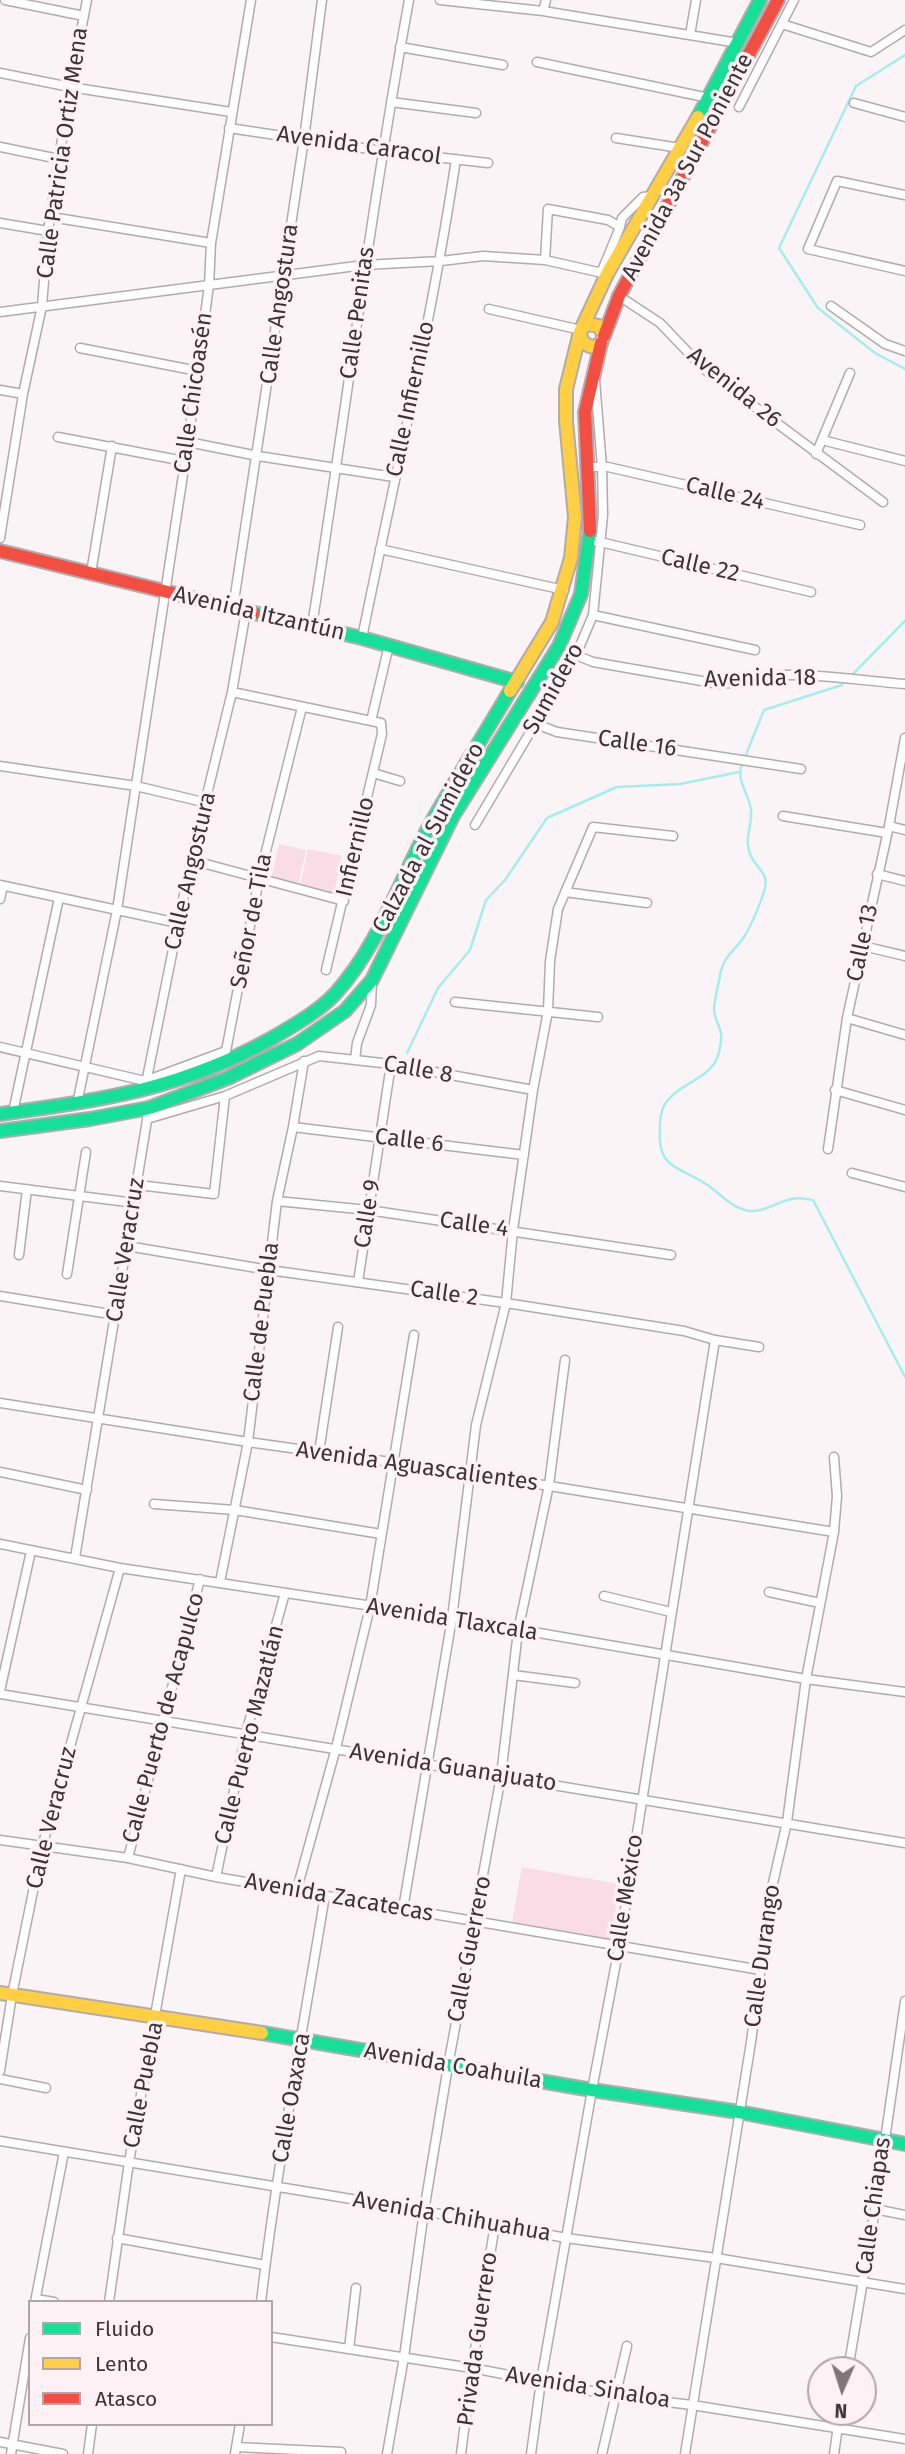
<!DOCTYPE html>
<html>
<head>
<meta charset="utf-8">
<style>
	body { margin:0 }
	#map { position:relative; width:905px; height:2454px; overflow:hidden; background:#faf4f6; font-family:"Fira Sans",sans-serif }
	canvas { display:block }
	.legend { position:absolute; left:28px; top:2300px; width:245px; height:126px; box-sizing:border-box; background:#fdf1f5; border:2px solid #b0a5a9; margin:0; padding:9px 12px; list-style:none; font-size:21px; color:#3d3236 }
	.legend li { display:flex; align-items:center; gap:14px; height:35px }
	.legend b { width:35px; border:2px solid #b0a5a9 }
	.north { position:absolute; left:807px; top:2356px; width:70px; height:70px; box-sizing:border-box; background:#fdf1f5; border:2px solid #b0a5a9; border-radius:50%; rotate:183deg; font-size:19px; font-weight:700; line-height:28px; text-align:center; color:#3d3236 }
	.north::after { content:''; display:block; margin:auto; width:24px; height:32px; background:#7f7679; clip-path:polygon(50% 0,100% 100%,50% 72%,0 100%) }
</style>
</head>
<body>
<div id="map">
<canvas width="905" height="2454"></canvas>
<ul class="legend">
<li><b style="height:9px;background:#16e098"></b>Fluido</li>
<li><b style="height:9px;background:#ffcf43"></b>Lento</li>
<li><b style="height:9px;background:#f24e42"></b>Atasco</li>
</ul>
<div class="north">N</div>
</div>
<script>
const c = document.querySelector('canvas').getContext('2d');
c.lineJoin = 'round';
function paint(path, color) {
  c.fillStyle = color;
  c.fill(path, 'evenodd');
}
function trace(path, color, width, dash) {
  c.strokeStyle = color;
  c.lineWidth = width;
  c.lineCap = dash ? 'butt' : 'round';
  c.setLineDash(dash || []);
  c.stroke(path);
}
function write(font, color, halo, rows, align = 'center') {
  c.font = font + ' "Fira Sans",sans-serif';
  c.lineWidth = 7;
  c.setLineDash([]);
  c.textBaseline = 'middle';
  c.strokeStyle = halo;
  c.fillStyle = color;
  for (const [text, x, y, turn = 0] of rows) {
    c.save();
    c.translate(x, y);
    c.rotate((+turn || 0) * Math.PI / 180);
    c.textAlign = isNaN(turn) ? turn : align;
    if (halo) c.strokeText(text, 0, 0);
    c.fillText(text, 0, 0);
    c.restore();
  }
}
paint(new Path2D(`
	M279 844 306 850 298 885 271 879Z
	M308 849 342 856 334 894 300 886Z
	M522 1867 620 1884 610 1939 512 1922Z`), '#f9dce6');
trace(new Path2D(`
	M905 55 856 86 779 248 818 308 875 353 905 369
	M854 673 905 621
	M745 757 764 710 842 685
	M742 764C736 781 748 792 751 809 753 825 743 840 751 856 756 868 769 873 765 888 762 900 751 926 744 937 734 952 724 954 720 976 718 986 715 998 714 1008 714 1019 719 1024 721 1033 722 1041 719 1057 714 1064 701 1082 677 1085 665 1104 660 1112 660 1120 660 1130 657 1169 679 1166 706 1184 720 1193 733 1210 751 1211 766 1212 778 1201 792 1199 798 1197 806 1199 813 1200L905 1377
	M407 1053 438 988 470 950 486 900 505 880 547 818 617 787 680 784 739 772`), '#a5eded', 2.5);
const street = new Path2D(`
	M5 0 84 16
	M440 0 543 11 738 43
	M543 11 546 0
	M782 24 871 52 905 30
	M690 35 696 0
	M400 47 503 65
	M537 62 709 98
	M0 73 70 87 231 112
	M391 102 476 113
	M854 103 905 117
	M739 107 794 0
	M229 128 383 151 488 163
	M616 138 680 148
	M0 147 59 159
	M905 195 837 181 808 249 905 271
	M51 217 211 243
	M0 223 48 231
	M545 260 548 209 608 220 620 227 622 218 643 197 652 196
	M601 273 620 227
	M619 296 660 323 704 369 883 502
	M831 306 885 344 905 351
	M489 309 581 330
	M0 312 364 265 441 261 483 256 545 260 607 274
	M80 348 198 371
	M0 390 23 394
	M58 437 184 461
	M822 440 905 461
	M188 442 258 456 394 477
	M816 454 850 373
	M588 467H608L860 525
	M0 538 23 394 42 306 48 231 70 87 87 0
	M596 541 811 592
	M380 549 564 590
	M91 573 112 446
	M233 608 304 139 322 0
	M593 615 755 650
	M312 626C345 417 371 208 409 0
	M362 638C394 479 432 320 456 159
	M576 655 593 662 719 684C741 683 762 675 784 675 824 674 865 681 905 684
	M232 692 381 723 382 734 326 970
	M371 721 389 645
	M536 724 557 732 801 769
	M0 766 136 786 207 803
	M373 773 400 781
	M783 816 887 833
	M475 825 576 655 593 615 603 515 602 467 595 380
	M889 826 905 830
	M191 860 344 901
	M877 874 905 881
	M0 885 178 923
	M565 892 647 903
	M0 899 3 886
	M863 946 905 956
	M455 1002 598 1017
	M847 1018 905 1035
	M0 1047 145 1081 226 1051 259 879 302 707
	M355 1060 357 1043 371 1005 372 980
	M146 1083 191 860 232 692 246 611
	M835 1090 905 1110
	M77 1104 117 910 188 442 209 285 211 243 251 0
	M13 1112 59 898
	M147 1119 225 1096 319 1056 391 1064 533 1090
	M293 1127 524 1155
	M828 1149 847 1018 889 826 905 738
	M852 1173 905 1187
	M138 1185 214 1194 225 1096
	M0 1186 135 1203
	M277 1201 368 1210 671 1255
	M127 1246 269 1270 506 1303 684 1331 715 1340 759 1347
	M19 1255 27 1189
	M67 1274 86 1152
	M358 1282 391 1064
	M0 1296 116 1315
	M0 1403 248 1442 469 1473 834 1532
	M319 1452 338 1327
	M0 1472 87 1490
	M154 1504 235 1510 381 1534
	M0 1544 120 1568 452 1618 806 1679 905 1692
	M75 1558 149 1108
	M220 1582 248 1442 277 1201 293 1127 304 1061
	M769 1592 820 1603
	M604 1596 671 1612
	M513 1675 575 1683
	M0 1691 31 1551
	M0 1694 905 1843
	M0 1840 128 1858 216 1877 761 1970
	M128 1858 200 1579
	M216 1877 246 1733 285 1593
	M297 1889 336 1748 370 1607 414 1335
	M403 1909 452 1618 476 1425 506 1303 513 1230 533 1090 548 1011 550 961 558 909 593 827 673 836
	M0 2071 12 1995 42 1847 120 1568
	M0 2079 46 2088
	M0 2141 424 2211 566 2238 716 2258 905 2289
	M875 2209 905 2215
	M117 2238 265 2265
	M36 2299 54 2302
	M35 2302 64 2152
	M109 2302 129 2162 181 1869
	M261 2302C277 2165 303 2030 325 1895
	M271 2337 472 2368 617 2396 692 2405 905 2439
	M349 2349 356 2288
	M848 2370 875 2209 905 2001
	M0 2442 63 2454
	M236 2447 341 2452
	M11 2454 30 2338
	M88 2454 92 2424
	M235 2454 240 2424
	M387 2454 404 2357 424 2211 448 2066 501 1776 518 1631 549 1485 565 1360
	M461 2454 472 2368 495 2224
	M531 2454 541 2381 592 2090 619 1947 715 1340
	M602 2454 627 2346
	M685 2454 751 2042 770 1896 787 1822 806 1679 834 1532 837 1496 834 1457
	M834 2454 840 2412`);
const fast = new Path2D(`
	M698 117 760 0
	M254 613 362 638 517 682
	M0 1114C100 1101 185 1088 274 1037 294 1025 318 1012 335 994 380 944 399 881 431 823 456 779 484 735 510 691
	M0 1131 90 1119 149 1108 228 1078 297 1044 345 1011 372 980 453 816 559 646 581 594 590 531
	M262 2033 592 2090 739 2112 905 2144`);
const slow = new Path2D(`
	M582 328 588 324 599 326 604 335 601 343 595 347C585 346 581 342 580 332L607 274 698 117
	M510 691 552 622 571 558 575 517 566 421V389L580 332
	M0 1993 262 2033`);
const jam = new Path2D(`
	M604 336 619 296 778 0
	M590 531 585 412 601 343
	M0 551 254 613`);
trace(street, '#b2abad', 11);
trace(fast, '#b2abad', 16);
trace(slow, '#b2abad', 16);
trace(jam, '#b2abad', 16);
trace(street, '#fefdfe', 8);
trace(fast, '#16e098', 12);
trace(slow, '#ffcf43', 12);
trace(jam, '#f24e42', 12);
write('23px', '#3d3236', '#fdf1f5', [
	["Avenida Caracol",359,146,8],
	["Calle Patricia Ortiz Mena",63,153,-82],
	["Avenida 3a Sur Poniente",688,167,-62],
	["Calle Angostura",280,304,-82],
	["Calle Penitas",358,313,-82],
	["Avenida 26",734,388,39],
	["Calle Chicoasén",194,393,-82],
	["Calle Infiernillo",411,399,-78],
	["Calle 24",725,494,13],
	["Calle 22",700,566,13],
	["Avenida Itzantún",259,614,13],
	["Avenida 18",760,679,-1],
	["Sumidero",554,689,-61],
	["Calle 16",637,744,8],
	["Calzada al Sumidero",429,838,-62],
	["Infiernillo",356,847,-77],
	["Calle Angostura",191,871,-77],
	["Señor de Tila",252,921,-79],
	["Calle 13",863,943,-78],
	["Calle 8",418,1070,10],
	["Calle 6",409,1141,7],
	["Calle 9",368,1214,-81],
	["Calle 4",474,1225,8],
	["Calle Veracruz",126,1250,-81],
	["Calle 2",444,1294,8],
	["Calle de Puebla",262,1322,-83],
	["Avenida Aguascalientes",417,1467,8],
	["Avenida Tlaxcala",452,1620,9],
	["Calle Puerto de Acapulco",164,1718,-75],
	["Calle Puerto Mazatlán",250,1735,-76],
	["Avenida Guanajuato",453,1768,9],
	["Calle Veracruz",52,1818,-76],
	["Avenida Zacatecas",339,1898,10],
	["Calle México",626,1898,-81],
	["Calle Guerrero",470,1949,-79],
	["Calle Durango",763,1956,-82],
	["Avenida Coahuila",453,2066,10],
	["Calle Puebla",144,2085,-79],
	["Calle Oaxaca",292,2098,-80],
	["Calle Chiapas",874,2206,-82],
	["Avenida Chihuahua",452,2217,10],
	["Privada Guerrero",478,2339,-82],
	["Avenida Sinaloa",588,2388,9]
]);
</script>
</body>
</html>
